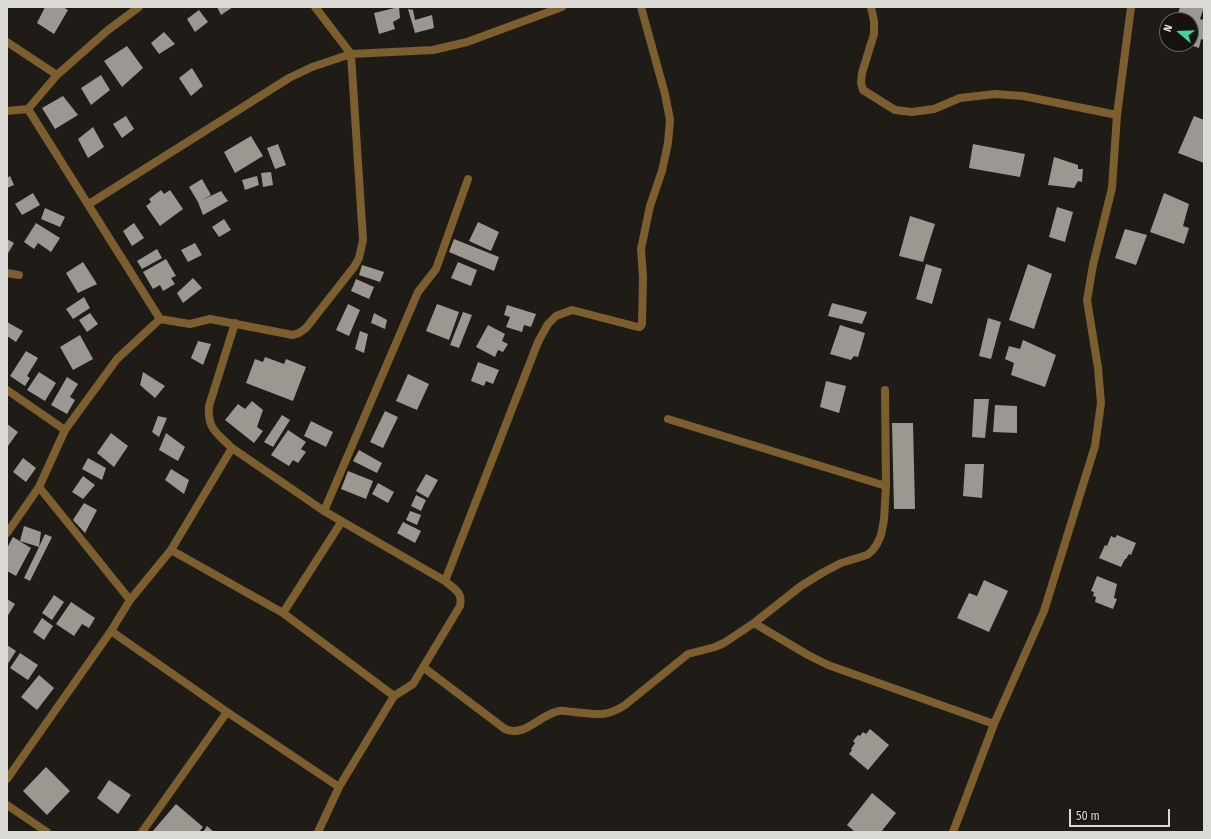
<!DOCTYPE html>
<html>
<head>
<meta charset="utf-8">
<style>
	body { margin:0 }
	#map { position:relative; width:1211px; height:839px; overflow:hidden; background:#1f1c17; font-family:"Fira Sans Condensed",sans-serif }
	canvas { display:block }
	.frame { position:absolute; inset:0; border:8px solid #dbd9d6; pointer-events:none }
	.north { position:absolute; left:1159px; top:12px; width:40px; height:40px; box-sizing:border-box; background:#16130f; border:1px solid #65625f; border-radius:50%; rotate:289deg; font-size:11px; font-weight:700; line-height:16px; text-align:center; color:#dbd9d6 }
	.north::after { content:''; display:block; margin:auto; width:14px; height:18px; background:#3fd4a2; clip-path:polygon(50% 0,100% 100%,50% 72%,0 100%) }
	.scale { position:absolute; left:1069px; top:809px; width:101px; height:18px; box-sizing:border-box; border:2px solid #dbd9d6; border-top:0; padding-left:5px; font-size:12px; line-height:14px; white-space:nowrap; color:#dbd9d6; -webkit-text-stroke:3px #16130f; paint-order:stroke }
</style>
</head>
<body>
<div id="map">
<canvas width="1211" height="839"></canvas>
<div class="frame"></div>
<div class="north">N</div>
<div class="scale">50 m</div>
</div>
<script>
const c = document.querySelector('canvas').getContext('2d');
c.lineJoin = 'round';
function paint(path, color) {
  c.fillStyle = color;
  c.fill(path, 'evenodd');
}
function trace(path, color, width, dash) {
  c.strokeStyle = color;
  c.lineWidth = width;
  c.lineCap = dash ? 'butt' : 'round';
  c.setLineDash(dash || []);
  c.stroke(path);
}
paint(new Path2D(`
	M45 7H63L68 10 54 34 37 23Z
	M217 7H233L221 15Z
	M399 7 400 18 393 22 395 29 379 34 374 13Z
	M1180 7H1204L1200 19 1204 20V40L1201 39 1199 48 1187 44H1191V20H1176Z
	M408 9 413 10 415 20 432 15 434 28 415 33Z
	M199 10 208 22 195 32 187 19Z
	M164 32 175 44 159 54 151 43Z
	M127 46 143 68 122 87 104 61Z
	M192 68 203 86 191 96 179 78Z
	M101 75 110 90 91 105 81 88Z
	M63 96 78 115 55 129 42 108Z
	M126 116 134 129 122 138 113 124Z
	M1194 116 1204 120V163L1178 153Z
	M93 127 104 147 88 158 78 139Z
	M251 136 263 156 235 173 224 152Z
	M278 144 286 165 275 169 267 148Z
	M973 144 1025 154 1020 177 969 168Z
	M1054 157 1078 165V169H1083L1082 182 1078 181 1074 188 1048 185Z
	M271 172 273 185 263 187 261 173Z
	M10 176 14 185 7 188V178Z
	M257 176 259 185 245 190 242 180Z
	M202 179 211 195 202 200 221 191 228 201 203 215 198 202 189 187Z
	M161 190 164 194 170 190 183 209 160 226 146 206 151 202 149 199Z
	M33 193 40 205 22 215 15 204Z
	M1164 193 1189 204 1183 226 1189 228 1184 244 1150 232Z
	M1057 207 1073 212 1065 242 1049 237Z
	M45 208 65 217 60 227 41 219Z
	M910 216 935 224 923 262 899 256Z
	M224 219 231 230 219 237 212 227Z
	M478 222 499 232 491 251 469 241Z
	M36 223 60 238 51 252 38 243 34 249 24 242Z
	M134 223 144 238 132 246 123 231Z
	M1125 229 1147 235 1136 265 1115 258Z
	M7 239 14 243 7 255Z
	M454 239 499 257 494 271 449 252Z
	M195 243 202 255 188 262 181 250Z
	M157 249 162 258 142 269 137 261Z
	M166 259 176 276 171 278 175 284 163 291 160 285 153 289 143 272Z
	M83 262 97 284 78 293 66 273Z
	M458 262 477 270 471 286 451 278Z
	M926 264 942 269 932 304 916 299Z
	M1028 264 1052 274 1034 329 1009 320Z
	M362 265 384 272 380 282 359 275Z
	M193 278 202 288 183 303 177 293Z
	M356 279 374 287 369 299 351 291Z
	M84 297 90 308 73 319 66 309Z
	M832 303 867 312 862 324 828 316Z
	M348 304 360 310 349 336 336 330Z
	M437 304 459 312 449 340 426 331Z
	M507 305 536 314 531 327 524 325 522 332 506 327 510 317 504 315Z
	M463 312 472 315 459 348 450 345Z
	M90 313 98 324 87 332 79 320Z
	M374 313 387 320 385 329 371 323Z
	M988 318 1001 322 991 359 979 356Z
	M7 322 23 331 16 342 7 336Z
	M488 325 505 334 502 341 508 344 503 352 498 350 495 357 476 347Z
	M840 325 865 333 858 357 854 356 851 360 830 354Z
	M360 331 368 334 364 353 355 349Z
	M80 335 93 359 73 370 60 347Z
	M1023 340 1056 355 1045 387 1011 375 1014 363 1005 359 1009 346 1020 349Z
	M198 341 211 344 203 365 191 358Z
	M26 351 38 358 27 376 30 378 25 386 10 376Z
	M265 357 284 364 286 359 306 367 293 401 246 383 255 359 263 362Z
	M478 362 499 370 493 384 486 381 484 386 471 381Z
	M39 372 56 383 45 401 27 390Z
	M143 372 165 386 155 398 140 385Z
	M408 374 429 384 417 410 396 401Z
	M67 377 78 384 70 397 75 400 67 414 51 405Z
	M826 381 846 386 839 413 820 407Z
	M974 399H989L985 438 972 437Z
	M252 401 263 410 257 427 263 431 254 443 225 420 238 404 245 409Z
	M995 405 1017 406V433L993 432Z
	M385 411 398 417 383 448 370 442Z
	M282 415 290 420 273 447 264 442Z
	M158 416 167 418 159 437 152 432Z
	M311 421 333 432 326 447 304 436Z
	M892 423H913L915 509H894Z
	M7 424 18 432 8 446 7 445Z
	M288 430 306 442 301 449 306 452 298 463 293 460 289 466 271 455Z
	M111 433 128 446 114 467 97 453Z
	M166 433 185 447 178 461 159 450Z
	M359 450 382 463 377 473 353 461Z
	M23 458 36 468 26 482 13 472Z
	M88 458 106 468 102 480 82 469Z
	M965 464H984L982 498 963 496Z
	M171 469 189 480 184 494 165 480Z
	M348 471 373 481 366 499 341 489Z
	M426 474 438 480 428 498 416 491Z
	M83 476 95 485 83 499 72 492Z
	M378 483 394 492 388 503 372 494Z
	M416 495 426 500 421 511 411 506Z
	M84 503 97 510 85 533 73 520Z
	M410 511 421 515 417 525 406 520Z
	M403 522 421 531 415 543 397 533Z
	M24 526 41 532 39 547 45 534 52 537 30 581 24 578 39 547 20 541Z
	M1117 535 1136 543 1131 555 1129 554 1126 559H1125L1121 567 1099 558 1105 545 1107 546 1111 536 1115 538Z
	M13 537 31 548 16 576 7 571V548Z
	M1097 576 1117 584 1114 598 1117 599 1113 609 1095 602 1096 597 1093 596 1094 592 1091 591Z
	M984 580 1008 591 989 632 957 618 969 593 977 596Z
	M54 595 64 602 52 620 42 613Z
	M7 599 15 604 7 617Z
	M71 602 95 618 89 628 82 624 74 636 56 624Z
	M42 618 53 626 44 640 33 632Z
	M7 645 16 651 7 665Z
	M20 653 38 665 28 680 10 668Z
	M39 675 54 688 37 710 21 697Z
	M870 729 889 745 868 770 849 754 852 750 851 749 855 743 853 741 858 735 860 736 863 732 866 734Z
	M46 767 70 791 47 815 23 791Z
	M109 780 131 795 118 814 97 798Z
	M872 793 896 813 881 832H855L847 825Z
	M176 804 203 827 199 832H152Z
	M207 826 214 832H203Z`), '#9b9791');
trace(new Path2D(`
	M871 7 874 21V34L862 73 861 83 863 90 895 110 912 112 934 109 960 98 995 94 1023 96 1117 115
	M7 42 57 75
	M28 109 160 319
	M7 111 28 109 57 75 108 30 139 7
	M89 204 289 78 312 67 351 54 433 50 467 42 562 7
	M7 273 19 275
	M7 390 65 430
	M668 419 886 486
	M232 448 324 511 445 581C454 589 463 592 460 606L413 684 394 696
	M39 487 130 600
	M324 511 418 292 436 269 468 179
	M7 533 39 487 65 430 117 359 160 319 190 324 210 319 293 335 299 333 306 328 354 267 359 258 363 240 351 54 315 7
	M445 581 538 342 548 324 556 316 572 310 638 327H640L642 324 643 277 641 249 650 206 662 171 668 143 670 120 665 94 641 7
	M283 613 342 521
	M754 623 808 655 828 665 994 724
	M111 631 227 712 339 787 394 696 283 613 171 550
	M423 667 505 729C525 738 540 714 559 711 564 710 569 712 574 712 596 714 605 718 625 705L688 654 715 647 724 643 754 623 801 586 822 573 841 563 867 555 872 551 877 544 881 535 884 520 886 486 885 390
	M7 779 111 631 130 600 171 550 232 448C217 433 207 429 209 406L235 323
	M7 805 47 832
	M142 832 227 712
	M318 832 339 787
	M953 832 994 724 1044 611 1095 446 1101 403 1098 368 1087 300 1093 265 1112 188 1117 115 1131 7`), '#7c5e2f', 8);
</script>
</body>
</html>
